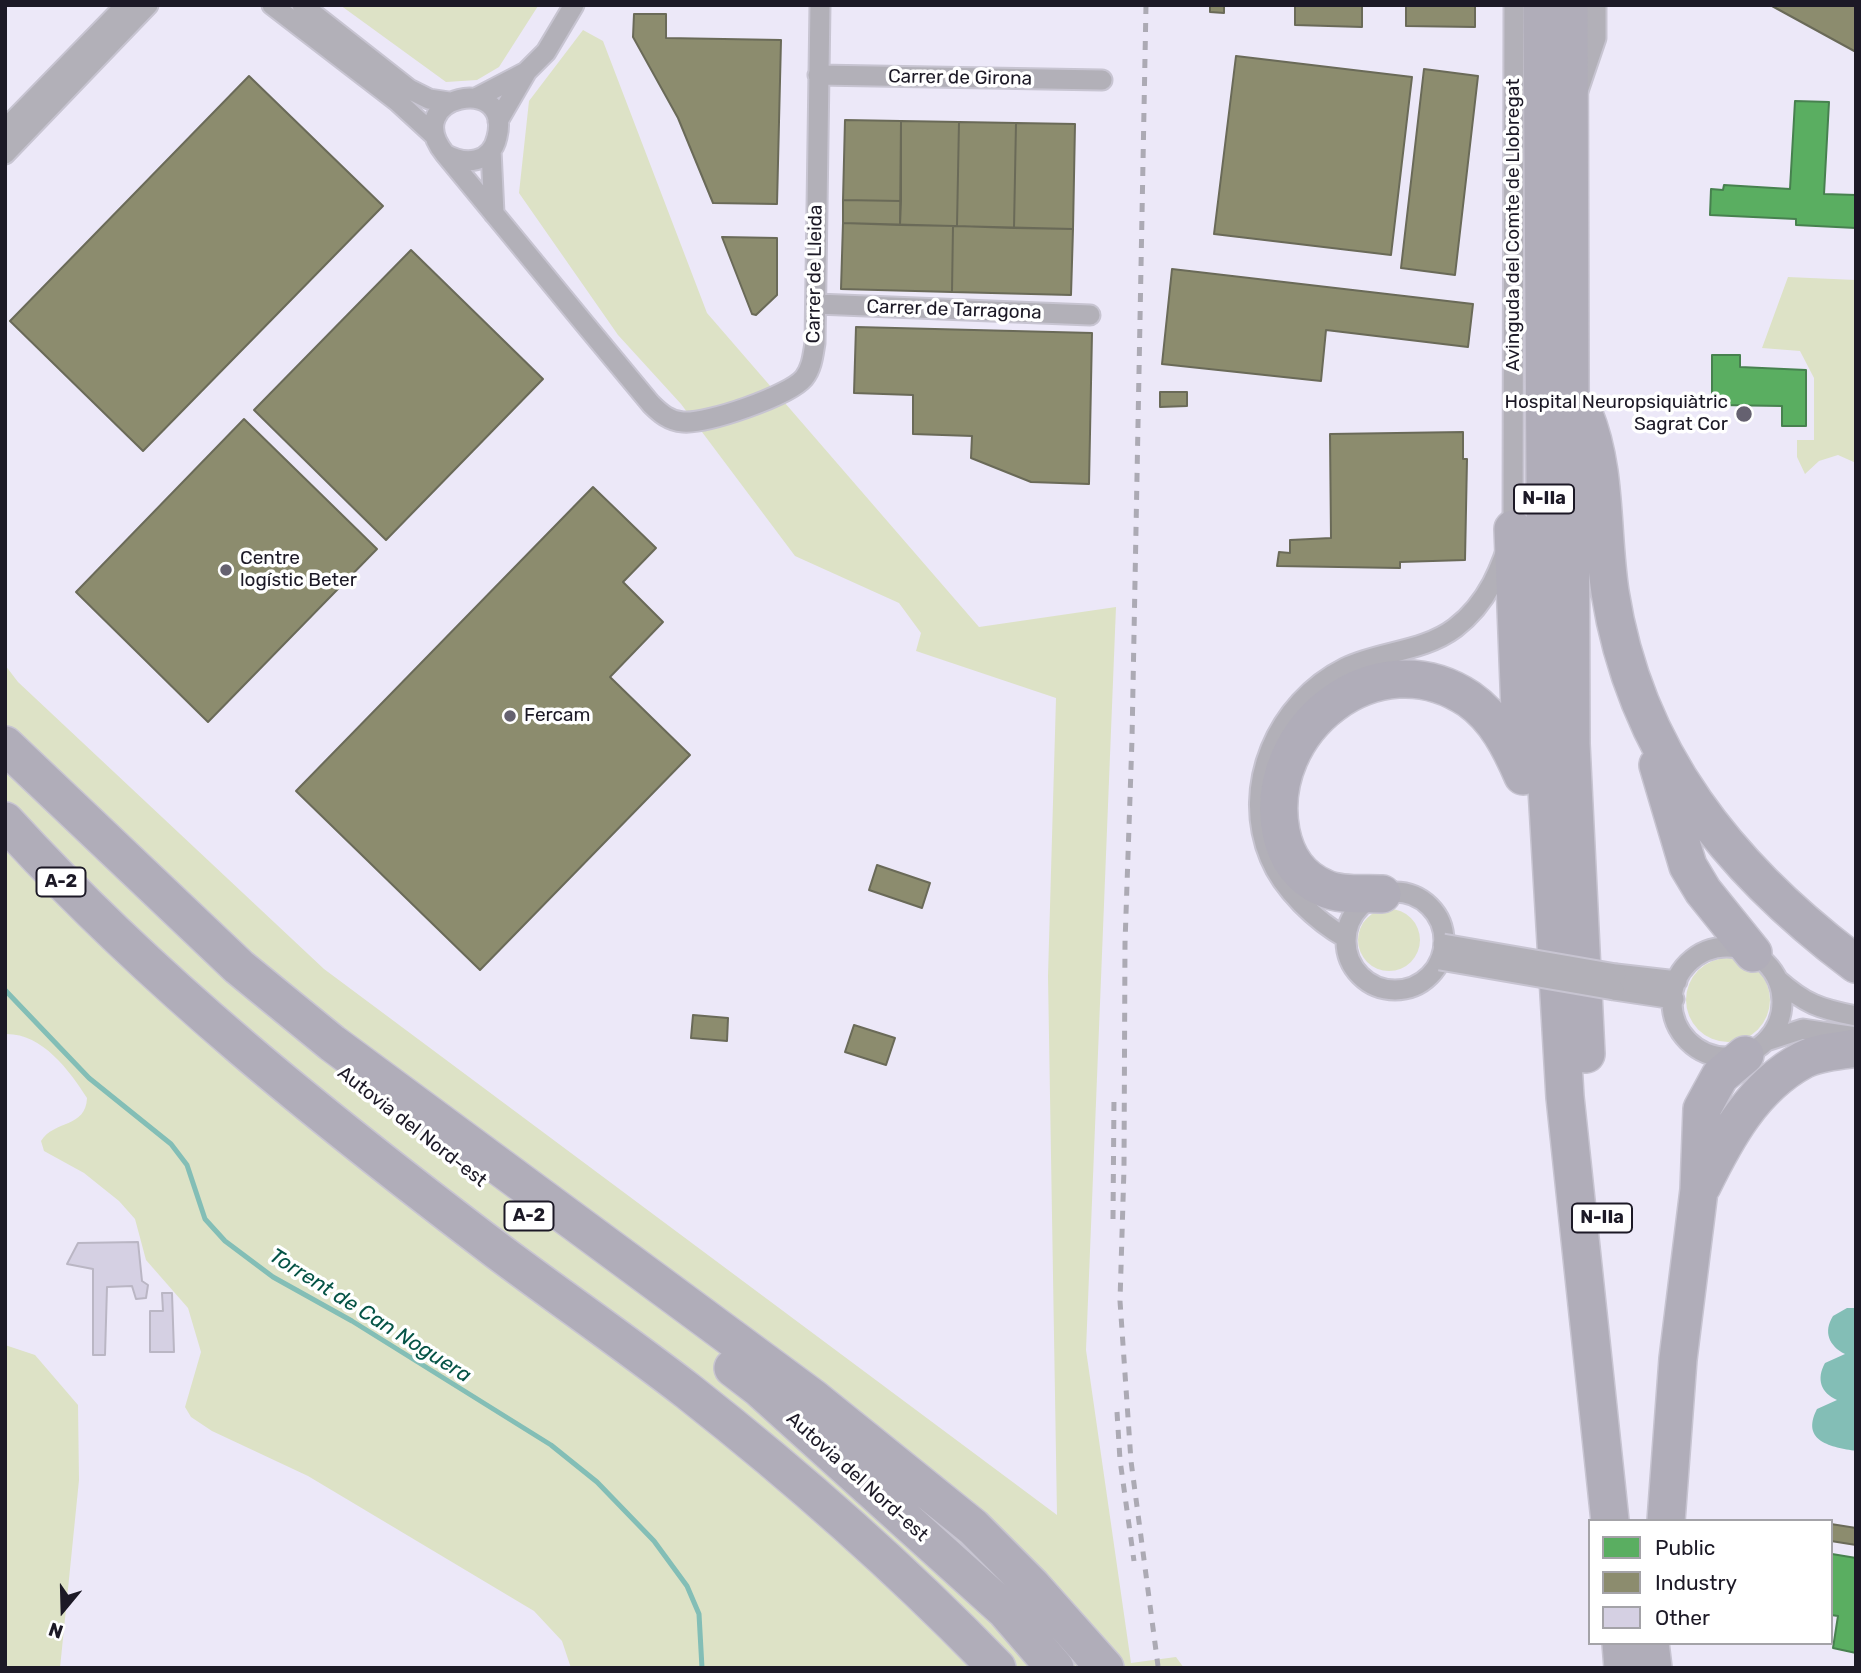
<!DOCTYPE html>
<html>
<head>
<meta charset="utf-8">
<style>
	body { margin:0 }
	#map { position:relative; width:1861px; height:1673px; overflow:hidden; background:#ece8f8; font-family:Rubik,sans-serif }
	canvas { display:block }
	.frame { position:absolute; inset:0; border:7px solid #1c1926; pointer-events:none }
	.legend { position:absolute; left:1588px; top:1519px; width:245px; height:126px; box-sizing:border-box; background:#fff; border:2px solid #a4a3a8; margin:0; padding:9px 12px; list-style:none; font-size:21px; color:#1c1926 }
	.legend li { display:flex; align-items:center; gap:14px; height:35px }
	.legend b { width:35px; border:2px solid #a4a3a8 }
	.north { position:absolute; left:28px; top:1575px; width:70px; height:70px; -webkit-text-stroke:5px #fff; paint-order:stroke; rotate:199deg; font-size:19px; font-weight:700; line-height:28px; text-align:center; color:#1c1926 }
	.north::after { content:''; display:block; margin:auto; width:24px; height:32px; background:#1c1926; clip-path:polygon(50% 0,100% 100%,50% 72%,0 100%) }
</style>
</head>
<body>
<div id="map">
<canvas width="1861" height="1673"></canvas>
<div class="frame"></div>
<ul class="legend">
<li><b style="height:19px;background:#5aae61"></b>Public</li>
<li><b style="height:19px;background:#8c8c6e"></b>Industry</li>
<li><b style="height:19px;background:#d5d0e3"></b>Other</li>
</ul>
<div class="north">N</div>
</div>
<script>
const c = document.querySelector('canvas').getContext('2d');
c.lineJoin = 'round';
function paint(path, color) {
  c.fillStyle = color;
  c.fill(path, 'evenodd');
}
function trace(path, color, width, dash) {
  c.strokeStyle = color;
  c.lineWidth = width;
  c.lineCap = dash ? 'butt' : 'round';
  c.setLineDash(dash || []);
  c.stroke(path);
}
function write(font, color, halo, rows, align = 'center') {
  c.font = font + ' Rubik,sans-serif';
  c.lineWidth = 7;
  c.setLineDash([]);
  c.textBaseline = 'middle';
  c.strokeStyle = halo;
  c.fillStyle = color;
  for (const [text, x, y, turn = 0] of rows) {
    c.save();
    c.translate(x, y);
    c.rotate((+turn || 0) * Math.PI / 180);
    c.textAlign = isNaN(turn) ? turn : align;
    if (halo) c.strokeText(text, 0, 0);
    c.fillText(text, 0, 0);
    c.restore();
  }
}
paint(new Path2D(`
	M340 5H538V6L499 67 477 80 446 82Z
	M583 30 603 41 707 313 979 627 1116 607 1086 1350 1131 1663 1176 1657 1184 1668H571L562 1641 534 1611 308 1476 212 1431 191 1417 185 1407 201 1352 188 1308 146 1260 135 1219 119 1201 84 1173 44 1151 41 1141C54 1120 86 1128 87 1098 69 1070 42 1033 5 1034V665L18 682 324 969 1057 1515 1048 976 1056 698 916 651 921 633 899 603 795 556 681 404 618 335 519 193 529 101Z
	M1788 277 1856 280V463L1838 455 1819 461 1805 474 1797 457V440H1814V378L1800 351 1762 348Z
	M1358 940a31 31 0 1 1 62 0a31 31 0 1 1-62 0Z
	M1686 1000a42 42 0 1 1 84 0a42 42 0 1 1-84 0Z
	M5 1345 35 1355 78 1405 79 1480 60 1668H5Z`), '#dde2c6');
paint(new Path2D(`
	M1847 1308H1856V1451C1832 1447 1800 1442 1817 1409L1837 1400C1821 1393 1816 1379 1825 1363L1845 1354C1829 1346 1823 1332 1833 1316Z`), '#83beb6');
const public = new Path2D(`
	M1795 101 1829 102 1824 194 1856 195V228L1796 225V219L1710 215 1711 189 1723 190 1724 185 1790 189Z
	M1712 355H1740V367L1806 370V426H1782V406L1719 405V396H1712Z
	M1832 1554 1856 1558V1653L1833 1648 1838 1616 1831 1615Z`);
paint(public, '#5aae61');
trace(public, '#47814f', 2);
const industry = new Path2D(`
	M1210 5H1224V13L1210 12Z
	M1295 5H1362V27L1295 25Z
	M1406 5H1475V27L1406 26Z
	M1856 5V52L1772 6 1773 5Z
	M634 14H666V38L781 40 777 204 713 203 678 118 633 37Z
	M1236 56 1412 77 1391 255 1214 234Z
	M1424 69 1478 76 1455 275 1401 268Z
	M249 76 383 206 143 451 10 321Z
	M845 120 901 121V201L843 200Z
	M901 121 959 122 957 226 900 225Z
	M959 122 1016 123 1014 228 957 226Z
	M1016 123 1075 124 1073 229 1014 228Z
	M843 200 901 201 900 225 843 223Z
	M843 223 953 226 952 292 841 289Z
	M953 226 1073 229 1071 295 952 292Z
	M722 237 777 238V295L756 315 752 314Z
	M411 250 543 379 386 540 254 410Z
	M1172 269 1473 304 1468 347 1326 330 1321 381 1162 364Z
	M856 327 1092 333 1089 484 1031 482 971 458 972 436 913 434V395L854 393Z
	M1160 392H1187V406L1160 407Z
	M244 419 377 549 208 722 76 592Z
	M1463 432V459H1467L1465 560 1400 562V568L1277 566 1279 552 1290 553V540L1331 538 1330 434Z
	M593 487 656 548 623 582 663 622 610 677 690 755 480 970 296 791Z
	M877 865 930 883 922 908 869 890Z
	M693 1015 728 1018 727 1041 691 1038Z
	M854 1025 895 1038 886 1065 845 1052Z
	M1831 1524 1856 1528V1545L1831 1541Z`);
paint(industry, '#8c8c6e');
trace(industry, '#6a6a58', 2);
trace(new Path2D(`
	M5 990 89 1078 171 1144 187 1165 205 1219 225 1241 273 1277 352 1321 551 1445 597 1482 654 1541 687 1586 699 1614 702 1668`), '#83beb6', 5);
const building = new Path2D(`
	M138 1242 142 1281 148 1285 146 1298 136 1299 132 1286 107 1287 105 1355H93V1269L67 1264 78 1243Z
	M162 1293H172L174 1352H150V1311H163Z`);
paint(building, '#d5d0e3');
trace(building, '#bab6c4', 2);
const street = new Path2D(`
	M272 5 398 102 435 136
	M302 5 409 89 429 99 449 102
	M818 75 1102 80
	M1578 91 1596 38V5
	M478 97 526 72
	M498 121 527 71 546 52 574 5
	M5 129 126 5
	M491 150 494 214
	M5 154 148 5
	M445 154C465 165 491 164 497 137 513 72 398 96 445 154 514 238 582 321 651 404 660 413 669 421 683 422 707 424 789 396 804 378 812 368 813 355 815 343L820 5
	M817 304 1090 315
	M1346 941a49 49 0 1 1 98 0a49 49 0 1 1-98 0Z
	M1346 938C1316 921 1283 890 1270 858 1240 786 1277 702 1345 668 1380 651 1423 652 1455 628 1488 603 1502 567 1513 529L1514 5
	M1672 1002a55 55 0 1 1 110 0a55 55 0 1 1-110 0Z
	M1616 974 1677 981
	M1777 979C1805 1004 1820 1009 1856 1016
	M1614 990 1674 999
	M1766 1041 1803 1029 1856 1037`);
const highway = new Path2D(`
	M1542 5 1547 788 1565 1097 1610 1521
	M1569 5 1571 744 1586 1054
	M1584 414C1607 470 1601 533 1610 592 1635 753 1729 869 1856 964
	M1513 529 1522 762
	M5 745 239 967 332 1043 813 1398 973 1527 1032 1586 1105 1668
	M1658 765 1688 866 1703 891 1753 953
	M5 821C153 983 325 1120 499 1252 562 1299 627 1344 689 1392 797 1477 901 1569 997 1668
	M1382 894C1363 893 1341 896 1324 888 1300 878 1286 857 1281 832 1261 729 1377 637 1469 699 1496 718 1510 746 1523 776
	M1702 1186C1726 1137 1753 1087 1803 1060 1818 1052 1839 1051 1856 1048
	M733 1368 759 1388 1005 1610 1055 1668
	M1666 1521 1678 1359 1699 1190 1702 1109 1720 1076 1745 1055
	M1621 1643 1623 1668
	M1650 1643 1653 1668`);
trace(street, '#c7c4d1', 23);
trace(highway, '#c7c4d1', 40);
trace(street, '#b2b0b8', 19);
trace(highway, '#b0adb9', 37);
trace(new Path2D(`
	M1146 5 1132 739 1125 943 1124 1168 1120 1301 1131 1461 1158 1666
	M1113 1219 1114 1097
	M1117 1412 1120 1460 1134 1561`), '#acaab4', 5, [9, 9]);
const streetBridge = new Path2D(`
	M1443 944 1616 974
	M1440 960 1614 990`);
trace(streetBridge, '#c7c4d1', 23, []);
trace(streetBridge, '#b2b0b8', 19);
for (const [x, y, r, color] of [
	[1744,414,9,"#656170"],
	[226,570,7,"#656170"],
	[510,716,7,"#656170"]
]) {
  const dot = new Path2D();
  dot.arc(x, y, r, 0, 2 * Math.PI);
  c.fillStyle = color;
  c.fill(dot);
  trace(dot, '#fff', 2.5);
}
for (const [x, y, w] of [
	[1544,499,60],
	[61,882,49],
	[529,1216,49],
	[1602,1218,60]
]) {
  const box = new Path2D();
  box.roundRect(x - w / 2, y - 14.5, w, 29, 5);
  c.fillStyle = '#fff';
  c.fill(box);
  trace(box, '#1c1926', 2);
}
write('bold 18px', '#1c1926', null, [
	["N-IIa",1544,499],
	["A-2",61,882],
	["A-2",529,1216],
	["N-IIa",1602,1218]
]);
write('19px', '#1c1926', '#fff', [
	["Carrer de Girona",960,78,1],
	["Avinguda del Comte de Llobregat",1514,225,-90],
	["Carrer de Lleida",815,274,-89],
	["Carrer de Tarragona",954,310,2],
	["Autovia del Nord-est",412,1127,38],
	["Autovia del Nord-est",857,1477,42]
]);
write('19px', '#1c1926', '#fff', [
	["Hospital Neuropsiquiàtric",1728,403,"right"],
	["Sagrat Cor",1728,425,"right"],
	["Centre",240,559],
	["logístic Beter",240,581],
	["Fercam",524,716]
], 'left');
write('italic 21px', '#055346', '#fff', [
	["Torrent de Can Noguera",370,1316,32]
]);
</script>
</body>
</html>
